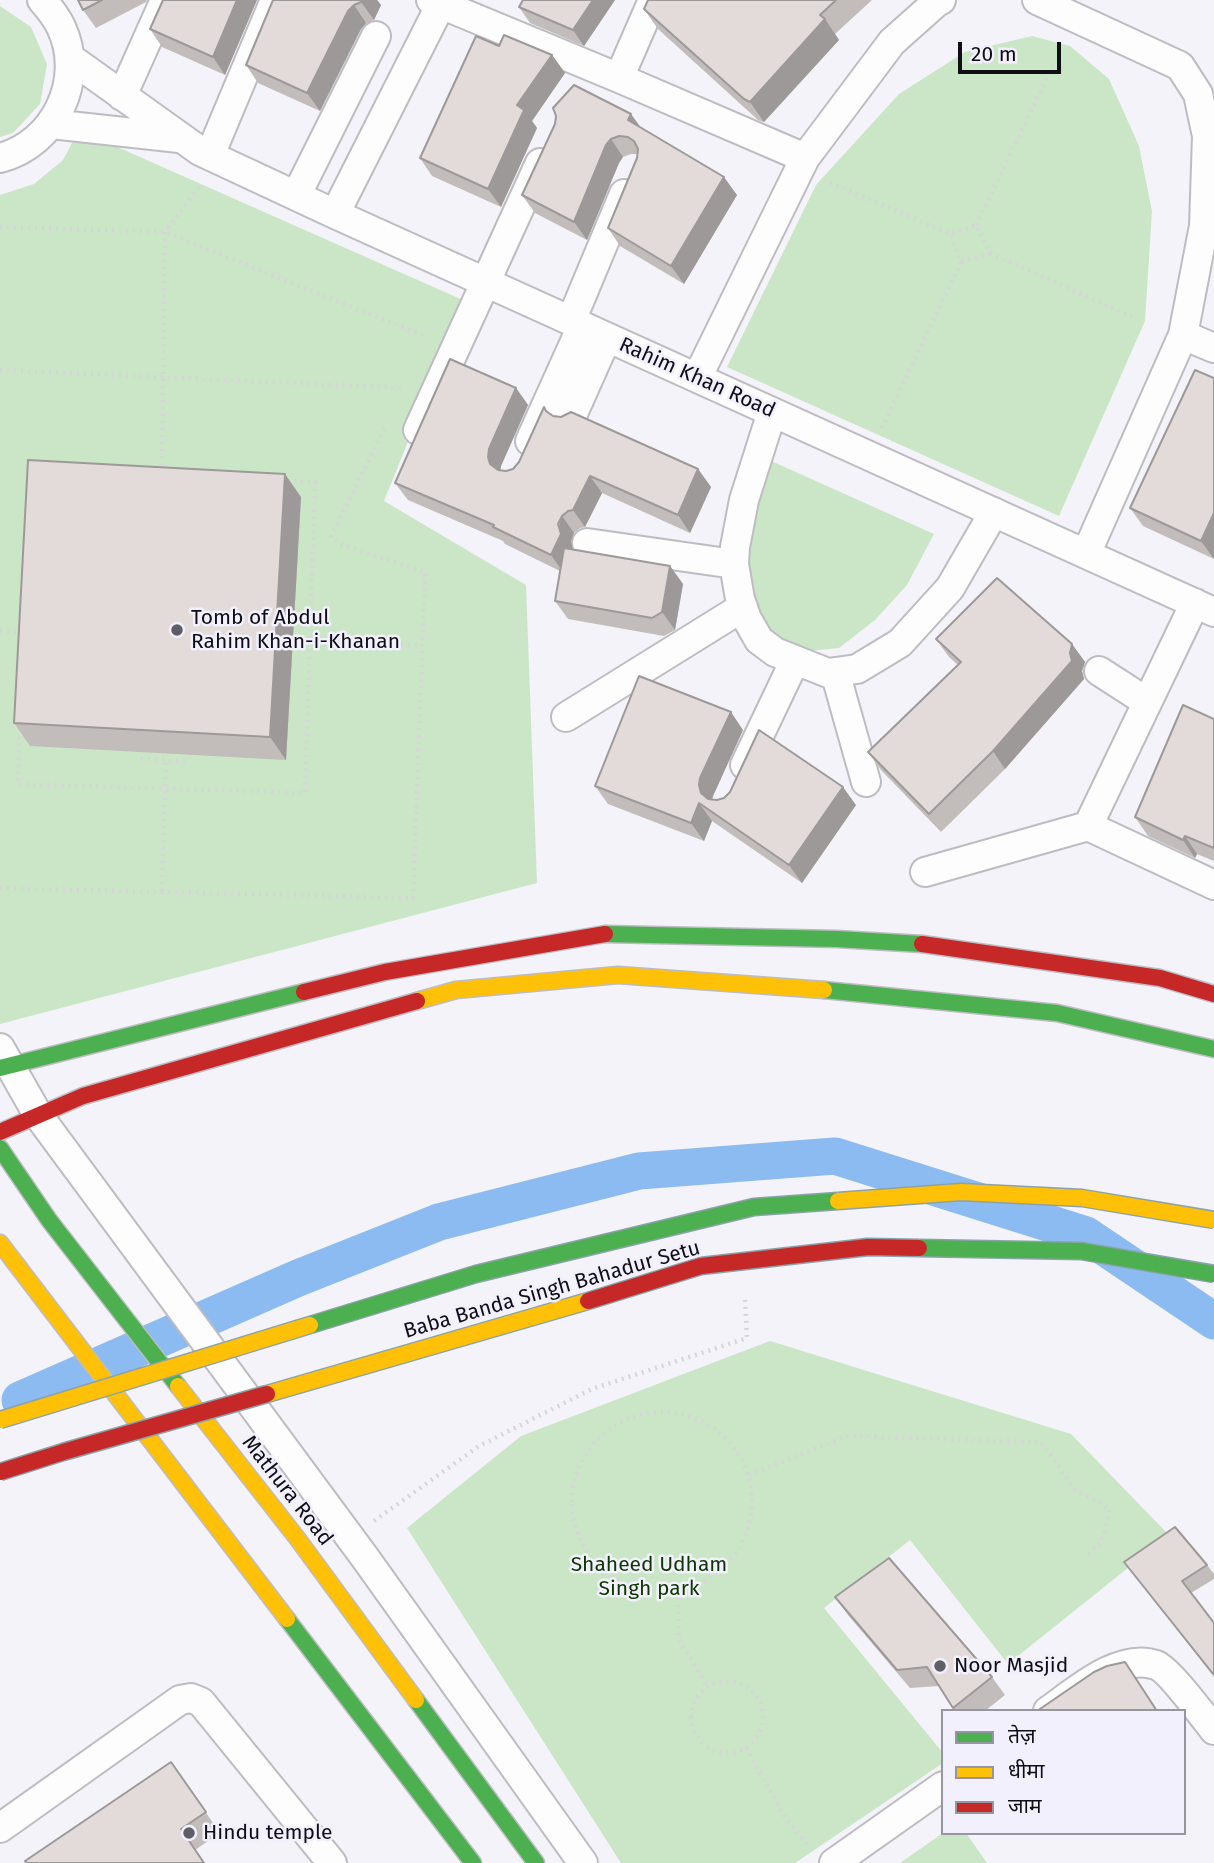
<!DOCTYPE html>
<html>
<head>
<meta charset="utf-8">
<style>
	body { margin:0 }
	#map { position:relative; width:1214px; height:1863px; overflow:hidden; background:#f3f3f9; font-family:"Fira Sans","Noto Sans Devanagari",sans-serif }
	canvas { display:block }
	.legend { position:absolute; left:941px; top:1709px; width:245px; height:126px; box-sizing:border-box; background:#f1f0fc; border:2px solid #9796a0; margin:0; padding:9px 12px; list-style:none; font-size:21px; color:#0f0e15 }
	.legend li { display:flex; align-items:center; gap:14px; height:35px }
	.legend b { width:35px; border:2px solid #9796a0 }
	.scale { position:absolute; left:958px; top:42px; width:103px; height:32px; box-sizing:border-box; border:4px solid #0f0e15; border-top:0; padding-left:9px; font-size:21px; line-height:24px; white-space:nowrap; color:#0f0e15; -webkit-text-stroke:5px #f1f0fc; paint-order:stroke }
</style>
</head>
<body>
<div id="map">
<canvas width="1214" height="1863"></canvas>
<ul class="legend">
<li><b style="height:9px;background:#4caf50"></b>तेज़</li>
<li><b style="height:9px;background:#ffc107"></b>धीमा</li>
<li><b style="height:9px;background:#c62828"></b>जाम</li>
</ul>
<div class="scale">20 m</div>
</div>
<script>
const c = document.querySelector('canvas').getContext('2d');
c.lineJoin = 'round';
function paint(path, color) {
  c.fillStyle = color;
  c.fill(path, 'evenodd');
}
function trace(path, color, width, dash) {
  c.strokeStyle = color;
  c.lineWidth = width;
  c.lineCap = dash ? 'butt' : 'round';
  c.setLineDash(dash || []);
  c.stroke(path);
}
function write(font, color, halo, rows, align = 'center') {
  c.font = font + ' "Fira Sans",sans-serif';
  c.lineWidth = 5;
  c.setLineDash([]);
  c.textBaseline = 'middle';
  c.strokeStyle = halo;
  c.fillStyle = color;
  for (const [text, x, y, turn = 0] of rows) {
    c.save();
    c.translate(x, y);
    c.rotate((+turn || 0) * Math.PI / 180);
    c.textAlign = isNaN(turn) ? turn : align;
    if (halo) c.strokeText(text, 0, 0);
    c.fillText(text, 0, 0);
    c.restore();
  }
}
paint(new Path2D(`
	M0 6 31 27 47 64 40 104 13 133 0 137Z
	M1032 36 1070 46 1109 79 1139 146 1152 211 1145 321 1059 516 727 367 816 185 899 94 965 52Z
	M79 130 465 301 384 501 526 585 537 883 0 1024V195L34 184 63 160Z
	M769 460 934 534 907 585 875 620 839 648 808 651 774 640 761 629 750 583 748 545 752 499Z
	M770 1341 1071 1434 1169 1535 1008 1664 910 1540 824 1608 943 1753V1763L795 1863H621L407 1528 521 1436Z
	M943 1833H966L987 1863H900Z`), '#cbe6c6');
trace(new Path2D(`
	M20 1400 298 1278 439 1222 639 1171 835 1156 1086 1235 1214 1321`), '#8bbbf0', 37);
const street = new Path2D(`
	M431 0 619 78 805 158
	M1037 0 1180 66 1198 94 1207 136 1204 226 1183 335 1086 554
	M70 58 200 151 335 214 1214 612
	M619 78 653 0
	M122 96 165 0
	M51 124 179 138
	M210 155 275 0
	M0 158C55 144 86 79 61 27 57 18 49 8 42 0
	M296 196 376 36
	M335 214 443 0
	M571 321 624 194
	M1183 335 1214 348
	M697 378 805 158 892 42 938 1 941 0
	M772 412 744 500 735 547 734 564 740 599 747 619 759 640 775 652 828 673 857 669 900 643 950 588 994 512
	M571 418 607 337
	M418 430 540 163
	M530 441 582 326
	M587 543 734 564
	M1099 671 1147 702
	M835 672 866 782
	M566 717 743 607
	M745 765 795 660
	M1088 826 1214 885
	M925 872 1088 826 1195 603
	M0 1048 38 1115 366 1559 583 1863
	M1048 1711C1076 1691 1120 1652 1156 1665 1168 1669 1204 1717 1214 1730
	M0 1828 180 1700 191 1698 201 1702 332 1863
	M834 1863 943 1786`);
const fast = new Path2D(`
	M605 934 837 939 922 944
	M824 990 1057 1013 1214 1049
	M0 1068 304 992
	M0 1148 49 1220 178 1386
	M287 1619 473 1863
	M416 1700 536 1863`);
const slow = new Path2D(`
	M417 1001 456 990 618 975 824 990
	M0 1243 287 1619
	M178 1386 297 1538 416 1700`);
const jam = new Path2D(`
	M922 944 1160 978 1214 994
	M304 992 385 972 605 934
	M0 1132 83 1096 417 1001`);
trace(street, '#bdbcc2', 32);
trace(fast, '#bdbcc2', 19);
trace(slow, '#bdbcc2', 19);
trace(jam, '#bdbcc2', 19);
trace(new Path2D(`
	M830 183 951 234 976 225 990 253 961 262 951 234
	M976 225 1054 63
	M0 227 165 232 424 336 423 340
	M990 253 1137 319
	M0 370 405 388
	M882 428 961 262
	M28 472 315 482 305 793 18 784Z
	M162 472 165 232 200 185
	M0 631 21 632
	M310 644 422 645
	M141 759 189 761
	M0 888 413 898 425 572 343 545 331 537 386 425
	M162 891 166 760
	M572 1502a90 90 0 1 1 180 0a90 90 0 1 1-180 0Z
	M749 1475 846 1436 1041 1442 1075 1489 1110 1509 1102 1541 1087 1554
	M374 1521 479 1446 592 1389 747 1338 745 1296
	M679 1591V1639L707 1686
	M691 1717a36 36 0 1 1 72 0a36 36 0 1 1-72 0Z
	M746 1748 783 1814 808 1846`), '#d6d5d8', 4.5, [2, 5]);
trace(street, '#fdfdfe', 28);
trace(fast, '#4caf50', 16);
trace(slow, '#ffc107', 16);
trace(jam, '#c62828', 16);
const fastBridge = new Path2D(`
	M919 1248 1081 1251 1214 1274
	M310 1325 476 1274 754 1207 838 1201`);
const slowBridge = new Path2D(`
	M838 1201 961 1192 1082 1198 1214 1220
	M267 1394 588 1301
	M0 1420 310 1325`);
const jamBridge = new Path2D(`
	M588 1301 701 1266 868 1247 919 1248
	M0 1472 63 1452 267 1394`);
trace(fastBridge, '#8ca2a9', 19, []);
trace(slowBridge, '#8ca2a9', 19, []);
trace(jamBridge, '#8ca2a9', 19, []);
trace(fastBridge, '#4caf50', 16);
trace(slowBridge, '#ffc107', 16);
trace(jamBridge, '#c62828', 16);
paint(new Path2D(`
	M78 0H147L146 2 96 28 83 10Z
	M257 0 225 75 162 47 150 29Z
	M273 0H377L381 5 374 20 366 23 361 29 320 111 258 83 246 65Z
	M615 0 584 46 530 23 519 7Z
	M648 0H872L835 34 839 40 764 122 758 120 658 29 644 9Z
	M499 46 552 55 565 73 532 121 537 128 501 207 432 176 420 158Z
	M555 124 641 127 737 195 684 284 620 246 608 228 637 158V154H631L623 157 619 163 587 240 535 213 522 195Z
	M1195 370 1214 559 1143 526 1130 508Z
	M516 388 528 405 501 466 500 470 506 471 513 469 519 462 544 407 548 413 553 416 698 469 711 487 690 533 602 493 585 527 580 528 574 533 571 541 573 550 670 566 683 584 675 630 664 636 568 619 555 601 560 571 505 544 503 541 408 500 395 483Z
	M301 497 286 760 30 746 14 723Z
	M936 639 1072 644 1085 662 1082 671 1084 679 1005 769 941 832 881 770 868 752 958 665 949 657Z
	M1214 719V861L1197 854 1195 858 1148 836 1135 817Z
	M743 730 713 796 712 799 856 805 802 883 712 821 704 841 608 804 595 786Z
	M1124 1562 1207 1565 1214 1574V1579L1191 1593 1214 1623V1677Z
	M835 1597 992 1677 1005 1695 985 1711H955L939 1686 910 1688 848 1615Z
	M171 1762 220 1833 195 1850 27 1863Z`), '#c2bcbb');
paint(new Path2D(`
	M237 0H257L225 75 213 57Z
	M362 0H377L381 5 374 20 361 2Z
	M593 0H615L584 46 573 30Z
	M354 5 366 23 361 29 320 111 307 93 348 11Z
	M825 19 839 40 764 122 750 102Z
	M552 55 565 73 532 121 537 128 501 207 488 189 517 105Z
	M631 114 644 132 628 120Z
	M611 139 623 157 619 163 587 240 574 222 606 145Z
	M724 177 737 195 684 284 671 266Z
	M516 388 528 405 501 466 500 474 490 464 488 457 489 449Z
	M698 469 711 487 690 533 678 515Z
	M285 474 301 497 286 760 270 737Z
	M590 476 602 493 585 527 573 510Z
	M1214 513V559L1201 541Z
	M562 516 574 533 571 541 573 551 563 572 551 555Z
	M670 566 683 584 675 630 662 612Z
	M1072 644 1085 662 1082 671 1084 679 1005 769 993 751 1070 653Z
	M731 712 743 730 713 796 711 803 701 793 699 785 700 778Z
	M843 787 856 805 802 883 789 865Z
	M699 803 712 821 704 841 691 823Z
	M1185 836 1197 854 1195 858 1183 840Z`), '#9e9999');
const building = new Path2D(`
	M78 0H102L83 10Z
	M163 0H237L213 57 150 29Z
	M273 0H362L361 2 354 5 348 11 307 93 246 65Z
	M523 0H593L573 30 519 7Z
	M648 0H836L820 15 825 19 750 102 744 99 644 9Z
	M504 35 552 55 517 105 524 110 488 189 420 158 476 36 499 46Z
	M574 85 631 114 628 120 724 177 671 266 608 228 637 158 638 149 634 141 628 137 619 136 611 139 606 145 574 222 522 195 555 124 556 116 553 108Z
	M450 359 516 388 489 449 488 457 490 464 498 470 506 471 513 469 519 462 544 407 546 411 553 416 561 417 571 412 698 469 678 515 590 476 573 510 568 511 562 516 558 524 561 534 551 555 493 527 494 525 395 483Z
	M1195 370 1214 378V513L1201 541 1130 508Z
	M28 460 285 474 270 737 14 723Z
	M564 548 670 566 662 612 652 618 555 601Z
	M997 578 1072 644 1070 653 1072 661 993 751 929 814 868 752 961 662 936 639Z
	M639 676 731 712 700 778 699 785 701 793 708 799 717 800 724 798 730 792 759 730 843 787 789 865 699 803 691 823 595 786Z
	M1183 705 1214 719V848L1185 836 1183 840 1135 817Z
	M1175 1527 1207 1565 1182 1581 1214 1623V1675L1124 1562Z
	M889 1558 992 1677 953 1708 927 1667 897 1670 835 1597Z
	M1125 1662 1157 1711H1037L1094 1672 1107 1666Z
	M171 1762 206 1812 181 1829 204 1863H27L25 1861Z`);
paint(building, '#e2dbda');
trace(building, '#9e9999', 2);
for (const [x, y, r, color] of [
	[177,630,7,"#5f5e65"],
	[940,1666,7,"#5f5e65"],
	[189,1833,7,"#5f5e65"]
]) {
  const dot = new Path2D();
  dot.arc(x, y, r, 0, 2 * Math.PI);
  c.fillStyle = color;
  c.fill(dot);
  trace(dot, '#f1f0fc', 2.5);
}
write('21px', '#0f0e15', '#f1f0fc', [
	["Rahim Khan Road",697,378,24],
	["Baba Banda Singh Bahadur Setu",552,1290,-16],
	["Mathura Road",287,1491,52]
]);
write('21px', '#0f0e15', '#f1f0fc', [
	["Tomb of Abdul",191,618],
	["Rahim Khan-i-Khanan",191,642],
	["Noor Masjid",954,1666],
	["Hindu temple",203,1833]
], 'left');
write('21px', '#0e3800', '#f1f0fc', [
	["Shaheed Udham",649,1565],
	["Singh park",649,1589]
]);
</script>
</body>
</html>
